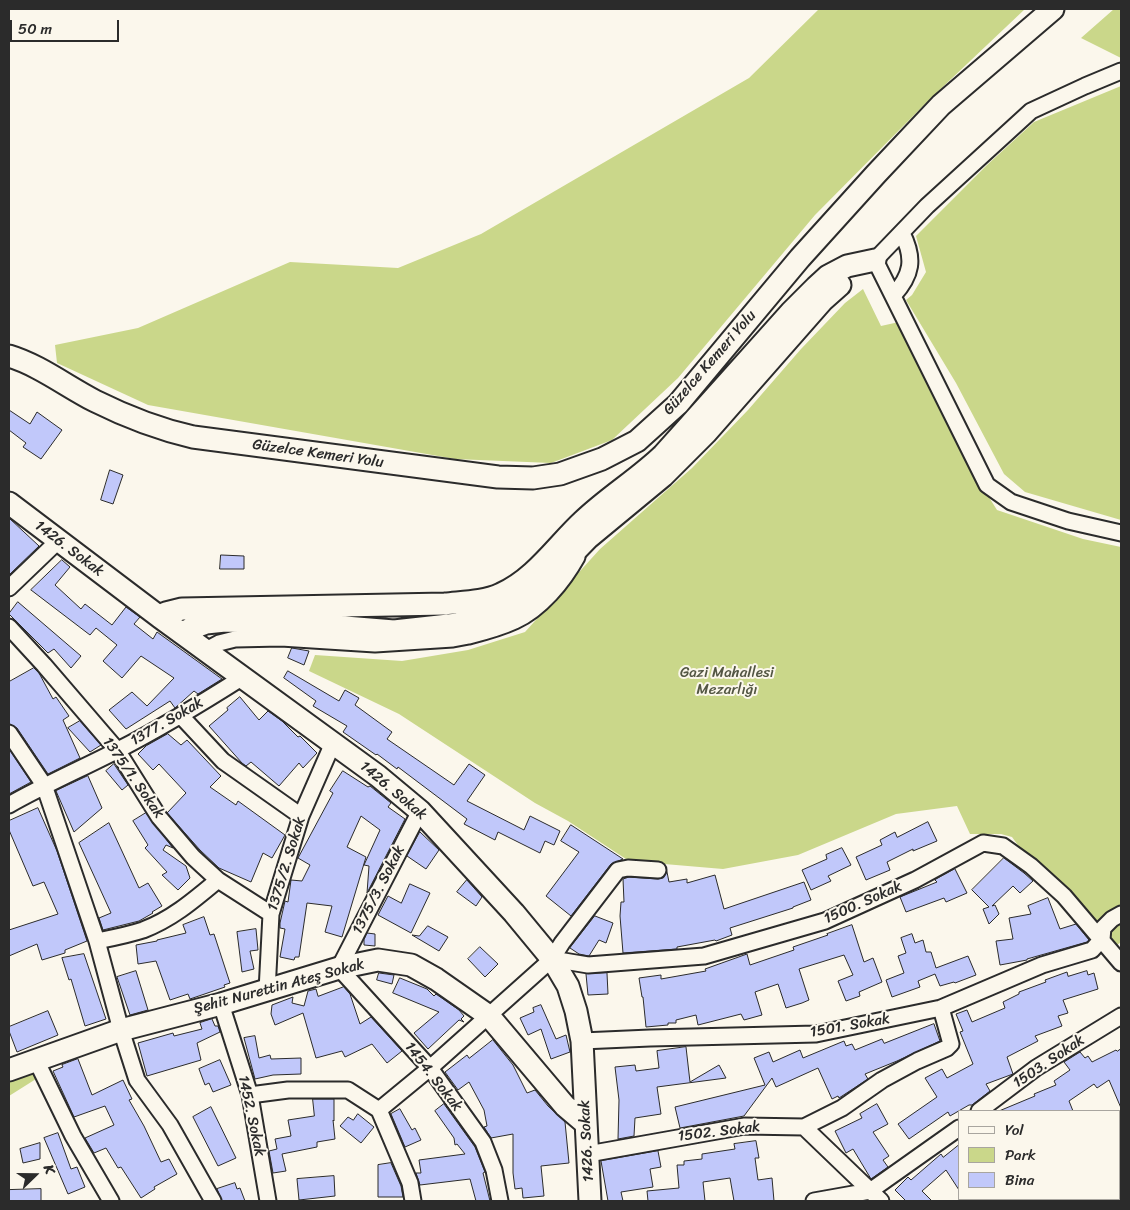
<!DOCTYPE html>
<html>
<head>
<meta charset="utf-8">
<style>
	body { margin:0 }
	#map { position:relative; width:1130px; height:1210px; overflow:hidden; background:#fbf7ec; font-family:Sriracha,sans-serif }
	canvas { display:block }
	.frame { position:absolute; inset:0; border:10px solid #2b2b2b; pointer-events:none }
	.legend { position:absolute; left:958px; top:1110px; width:162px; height:90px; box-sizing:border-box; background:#fbf7ec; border:1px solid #a8a59f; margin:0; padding:6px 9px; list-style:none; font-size:15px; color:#2b2b2b }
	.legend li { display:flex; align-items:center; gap:10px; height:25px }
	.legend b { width:25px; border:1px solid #a8a59f }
	.north { position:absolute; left:10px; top:1150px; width:50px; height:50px; -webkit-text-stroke:4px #fbf7ec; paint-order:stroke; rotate:68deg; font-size:14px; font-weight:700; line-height:20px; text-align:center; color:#2b2b2b }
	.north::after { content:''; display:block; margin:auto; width:18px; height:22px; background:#2b2b2b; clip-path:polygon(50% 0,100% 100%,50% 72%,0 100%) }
	.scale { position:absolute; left:10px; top:20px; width:109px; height:22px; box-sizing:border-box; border:2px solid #2b2b2b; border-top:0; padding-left:6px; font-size:15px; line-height:18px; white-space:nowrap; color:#2b2b2b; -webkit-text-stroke:4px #fbf7ec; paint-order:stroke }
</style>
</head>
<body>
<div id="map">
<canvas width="1130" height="1210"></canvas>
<div class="frame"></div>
<ul class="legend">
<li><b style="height:6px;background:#fbf7ec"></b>Yol</li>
<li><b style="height:14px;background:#cad78a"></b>Park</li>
<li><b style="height:14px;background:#c1c8fa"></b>Bina</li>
</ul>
<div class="north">K</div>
<div class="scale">50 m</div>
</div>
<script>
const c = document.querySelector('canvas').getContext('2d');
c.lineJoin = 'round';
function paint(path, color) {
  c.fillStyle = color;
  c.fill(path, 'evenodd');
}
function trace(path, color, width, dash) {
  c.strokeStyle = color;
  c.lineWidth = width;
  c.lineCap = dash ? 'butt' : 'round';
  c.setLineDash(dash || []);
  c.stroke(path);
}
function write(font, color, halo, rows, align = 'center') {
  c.font = font + ' Sriracha,sans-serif';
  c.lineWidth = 4;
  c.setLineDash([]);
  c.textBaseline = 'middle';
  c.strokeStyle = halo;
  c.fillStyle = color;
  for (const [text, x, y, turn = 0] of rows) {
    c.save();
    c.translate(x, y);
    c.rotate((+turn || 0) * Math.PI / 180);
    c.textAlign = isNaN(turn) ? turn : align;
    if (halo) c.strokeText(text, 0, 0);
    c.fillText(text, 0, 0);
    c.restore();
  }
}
paint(new Path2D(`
	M819 9H1025L930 99 815 215 678 378 612 440 551 463 455 459 148 405 57 363 55 345 138 328 290 262 398 268 481 234 749 78Z
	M1114 9H1121V58L1081 38Z
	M1121 86V520L1025 492 1004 474 956 383 906 300 912 295 926 272 916 236 987 165 1034 122Z
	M863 289 881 326 899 322 968 464 997 510 1083 539 1121 547V942L1116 946 1103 928 1020 848 1012 837 1001 834H970L957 806 896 814 798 855 723 869 629 861 568 821 535 803 399 714 309 671 315 655 402 661 468 650 525 632 600 549 692 468 748 410 801 349 845 303Z
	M29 1068 36 1079 9 1096V1079Z`), '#cad78a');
const building = new Path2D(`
	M9 410 30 424 37 412 62 430 41 459 23 447 26 443 9 430Z
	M110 470 123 475 113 504 101 500Z
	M9 518 39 546 9 575Z
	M221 555 244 556V569H220Z
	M62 560 70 567 55 585 81 609 85 604 112 625 126 607 140 617 134 624 153 639 157 632 222 679 198 694 194 691 175 708 170 701 126 729 109 710 132 692 147 706 174 678 141 656 122 678 103 661 117 645 96 628 90 635 31 590Z
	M18 602 81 656 71 668 54 649 48 653 9 614Z
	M292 648 309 651 304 665 288 658Z
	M34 668 39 673 53 699 56 697 69 716 63 720 80 758 48 774 17 728 9 724V682Z
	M288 671 339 701 345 690 359 698 355 705 392 732 387 739 454 785 469 764 485 775 467 801 524 830 530 816 560 831 554 845 545 841 540 853 498 832 495 840 464 824 467 819 398 767 397 769 377 754 376 755 343 732 347 726 313 706 316 701 284 678Z
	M240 697 259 720 268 711 282 721 298 737 300 736 317 753 303 768 299 763 279 786 251 762 246 766 242 763 209 726 228 710 227 708Z
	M80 721 101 745 90 752 68 728Z
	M168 734 181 745 187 740 221 776 210 787 236 805 238 801 285 835 272 858 263 853 251 882 219 868 200 850 167 813 186 793 159 764 153 770 138 754 146 746Z
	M9 749 31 782 9 794Z
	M114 764 128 785 122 790 106 771Z
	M343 771 368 787 370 786 391 803 388 807 405 819 367 893 369 866 364 865 380 830 361 816 347 847 366 857 342 937 325 932 332 906 307 903 299 957H295L294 960 280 957 285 929 280 928V923L285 901 288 902 291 880 302 881 310 865 298 858 333 793 330 791Z
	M88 776 102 808 74 832 56 791Z
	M38 808 57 851 87 941 65 950V953L42 960 37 944 9 956V930L58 914 44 882 33 886 9 830V821Z
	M146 813 173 848 166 845 163 850 186 866 190 878 178 890 162 875 167 872 145 848 148 845 133 821Z
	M928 822 937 841 913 851V849L887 862 890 870 866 880 856 857 882 845 880 840 895 832 897 837Z
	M109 823 139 888 148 883 162 906 152 912 153 913 139 921 103 930 99 918 111 913 79 843Z
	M571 825 623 859 611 864 571 916 546 896 579 852 561 841Z
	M420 832 439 850 426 869 407 856Z
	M842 848 851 865 828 876 831 881 811 890 802 870 827 859 826 855Z
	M1004 858 1024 873 1033 881 1020 893 1013 886 992 906 995 905 999 914 989 924 983 909 989 907 972 890Z
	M955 869 967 893 946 902 944 898 906 912 900 897 937 882 935 880Z
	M667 872 669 882 687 879V883L715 875 724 909 804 882 811 900 793 907V908L730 928 732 935 716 941 715 940 677 947V949L623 953 620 916 621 902H624L623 879 629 877 658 879 663 878Z
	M467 880 482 897 476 906 457 892Z
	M410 884 430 893 411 933 378 915 388 896 401 903Z
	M1048 898 1060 929 1076 924 1089 940 1087 942 1027 959V960L1000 965 996 941 1013 939 1009 918 1031 914 1028 906Z
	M595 916 613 923 606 943 599 940 589 956 579 954 570 948Z
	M204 917 210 935 214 934 230 983 224 985 225 987 190 999 188 994 170 1000 156 961 138 964 136 945 157 941V940L186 933 183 925Z
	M852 925 864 962 873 958 882 982 859 992 860 996 846 1001 838 981 853 975 844 955 799 969 809 1000 802 1003 786 1008 778 984 755 992 762 1015 744 1020 741 1014 698 1025 696 1015 676 1020V1023H668V1025L646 1027 643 997H642L639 978 661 975V979L706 971 705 969 747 954 750 965 794 950 793 947 828 935 827 934Z
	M428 926 448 937 439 951 412 935 419 936Z
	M256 929 258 950 250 951 254 969 242 972 237 932Z
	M367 933 375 934V946L364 945V940Z
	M912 934 915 943 923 940 926 952H931L936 968 968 956 976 975 955 983 954 982 940 986 935 974 918 981 920 987 892 997 886 980 904 973 898 956 906 953 901 938Z
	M480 947 498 964 485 977 468 959Z
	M84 954 106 1019 85 1026 71 979 69 980 62 958Z
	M136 971 148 1010 130 1015 117 977Z
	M1087 971 1088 975 1094 973 1098 989 1063 1000 1068 1013 1058 1016 1062 1026 1035 1036 1038 1041 1007 1057 1013 1074 986 1084 990 1091 972 1105H969L950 1116 948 1112 909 1139 898 1124 937 1097 925 1078 942 1069 947 1078 973 1064 960 1032 963 1031 956 1014 967 1010 972 1022 1005 1008 1003 1002 1019 994V992L1046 982 1045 980 1067 972 1068 976Z
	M379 973 394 975 392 984 377 980Z
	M607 973 608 994 588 995 586 974Z
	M400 978 427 989 434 996 436 994 459 1010 464 1016 461 1019 464 1022 459 1020 428 1049 414 1033 439 1012 393 993Z
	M344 987 350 994 360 1024 371 1017 402 1051 387 1063 372 1044 345 1057 342 1051 316 1058 303 1013 275 1025 271 1014 272 1005 293 997 292 1003 304 1006 308 991 316 989 318 996Z
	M541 1005 556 1039 566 1035 570 1052 551 1059 541 1029 528 1035 520 1018 534 1012 533 1008Z
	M48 1011 58 1035 17 1052 9 1031V1027Z
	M212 1019 215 1026H218L220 1032 197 1043 201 1060 147 1076 138 1043 173 1033 174 1036 202 1029 200 1023Z
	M934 1024 940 1041 897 1061 865 1074 868 1079 839 1098 838 1096 832 1099 818 1068 776 1087 772 1078 744 1116 680 1128 675 1107 765 1085 754 1058 769 1052 773 1062 800 1050 803 1058 844 1041 846 1046 852 1044 855 1050 882 1039 884 1043Z
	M255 1036 259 1058 270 1055 271 1059 301 1058V1074L273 1075 255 1079 244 1038Z
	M493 1040 513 1065 527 1093 535 1090 548 1106 565 1122 569 1163 541 1166 544 1196 523 1198 522 1188 515 1189 513 1173V1134L491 1138 484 1127 487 1126 484 1110 469 1082 458 1090 445 1072 467 1055 469 1058Z
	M686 1047 690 1082 719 1065 726 1078 657 1087 661 1114 635 1118 634 1136 618 1139 619 1100 615 1067 635 1065 636 1071 659 1068 657 1051Z
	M1121 1049V1108L1109 1080 1097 1088 1094 1084 1069 1101 1073 1111H999L1035 1096 1034 1094 1056 1085 1054 1081 1070 1070 1064 1062 1080 1052 1085 1058 1088 1056 1092 1062 1116 1050 1117 1051Z
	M78 1059 92 1095 123 1080 132 1099 129 1100 144 1126 161 1162 169 1159 177 1174 154 1187 155 1189 141 1198 121 1167 118 1168 106 1148 94 1153 85 1138 114 1125 105 1106 74 1117 53 1071 63 1067 62 1065Z
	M220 1060 231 1085 213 1092 209 1083 205 1085 199 1069Z
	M313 1099H334V1121L333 1120 335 1139 317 1142V1147L282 1154 286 1171 273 1173 269 1151 277 1149 275 1139 291 1136 288 1120 314 1116Z
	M444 1104 475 1147 485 1172 483 1173 490 1201H476L470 1179 420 1185 416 1173H421L419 1160 465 1154 457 1144 455 1145 454 1138 435 1111Z
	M877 1104 888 1124 873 1132 889 1156 883 1160 888 1167 871 1179 853 1149 846 1153 835 1131 862 1118 860 1114Z
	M211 1107 236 1158 218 1166 193 1117Z
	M400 1109 412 1130 415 1128 421 1140 405 1147 391 1114Z
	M358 1114 374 1127 361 1143 340 1126 348 1117 353 1120Z
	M58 1133 71 1169 77 1167 85 1187 68 1194 44 1138Z
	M756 1141 759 1158H755L758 1180 772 1178 774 1201H734L730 1178 703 1182 705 1201H648L647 1191 679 1188 677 1165H684V1161L702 1159V1154L735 1149 734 1144Z
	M40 1143V1159L23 1163 20 1149Z
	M959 1145V1190L946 1170 922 1191 932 1201H906L895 1190 908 1177 911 1180 941 1154 943 1157Z
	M658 1151 661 1167 650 1169 653 1187 621 1192 623 1201H608L601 1161Z
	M391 1163 401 1186 403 1197H378V1165Z
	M334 1176 335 1196 299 1200 297 1179Z
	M235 1183 237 1189 240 1188 245 1201H222L217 1189Z
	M41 1189V1201H9V1190Z`);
paint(building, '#c1c8fa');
trace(building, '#2b2b2b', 1);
const street = new Path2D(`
	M1121 71 1085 86 1031 111 927 206 875 260 987 485 1011 502 1068 521 1121 533
	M893 296C912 275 915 259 902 233
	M9 588 58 541
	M9 627 44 665 117 750 159 817 193 857 218 880 271 914
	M469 636C485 632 500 628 515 621 541 609 563 582 577 557
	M206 650 219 643 235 639 281 638 375 644 453 639 469 636 458 624
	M181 716 223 761 301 816
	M9 733 44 785 97 941 121 1030 137 1080 170 1125 213 1201
	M9 805C44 785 81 769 118 750 161 728 202 703 243 677
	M420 811 339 968 430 1068 483 1142 494 1170 500 1201
	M97 941C112 938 128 935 143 930 172 919 194 900 218 880
	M552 959 588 965 704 956 825 921 915 880 983 843 1003 846 1031 866 1064 896 1121 963
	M267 991 271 914 301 816 333 743
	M221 1004 250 1095 268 1201
	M582 1041 650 1038 816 1034 941 1008 1042 965 1092 950 1102 939 1103 928 1112 919 1121 914
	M36 1060 73 1136 111 1201
	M250 1095 288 1090H348L379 1110 410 1183 413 1201
	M379 1110 430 1068 552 959 562 943 618 870 628 868 658 870
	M979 1111 1036 1068 1121 1016
	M804 1127 842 1108 882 1080 917 1061 947 1048 951 1044 941 1008
	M1119 1143 1121 1142
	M588 1154 745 1126 804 1127 881 1201
	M814 1201 870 1191 959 1128
	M1003 1201 1008 1199`);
const secondary = new Path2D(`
	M9 356C39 365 66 386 95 401 127 417 158 429 193 437L498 477 533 478 560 474 602 459 637 441 678 404 800 258 876 174 941 105 1053 9
	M9 503 161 618 378 776 420 811 514 913 552 959 568 986 576 1011 582 1041 590 1201
	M161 618 166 613 182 609 445 604C463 602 484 602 501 594 535 579 557 545 583 521 608 497 638 479 663 455L791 312 816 287 828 276 847 266 875 260
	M183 633 192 628 206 623 225 621 308 624 394 631 458 624 504 613 527 601 588 538 663 476 706 433 822 301 840 285
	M9 1070 121 1030 221 1004 339 968 378 960 411 965 436 979 489 1016 565 1106 585 1123`);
trace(street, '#2b2b2b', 19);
trace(secondary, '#2b2b2b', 25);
trace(street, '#fbf7ec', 15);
trace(secondary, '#fbf7ec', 21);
write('15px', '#2b2b2b', '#fbf7ec', [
	["Güzelce Kemeri Yolu",710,363,-49],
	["Güzelce Kemeri Yolu",318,454,8],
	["1426. Sokak",69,549,37],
	["1377. Sokak",167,722,-30],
	["1375/1. Sokak",133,778,55],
	["1426. Sokak",393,791,40],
	["1375/2. Sokak",287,864,-73],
	["1375/3. Sokak",379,890,-63],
	["1500. Sokak",863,903,-24],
	["Şehit Nurettin Ateş Sokak",279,987,-15],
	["1501. Sokak",850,1026,-10],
	["1503. Sokak",1049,1062,-34],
	["1454. Sokak",433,1077,52],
	["1452. Sokak",251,1116,78],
	["1502. Sokak",719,1132,-7],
	["1426. Sokak",587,1141,-93]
]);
write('15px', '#535643', '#fbf7ec', [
	["Gazi Mahallesi",727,673],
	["Mezarlığı",727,690]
]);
</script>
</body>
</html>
